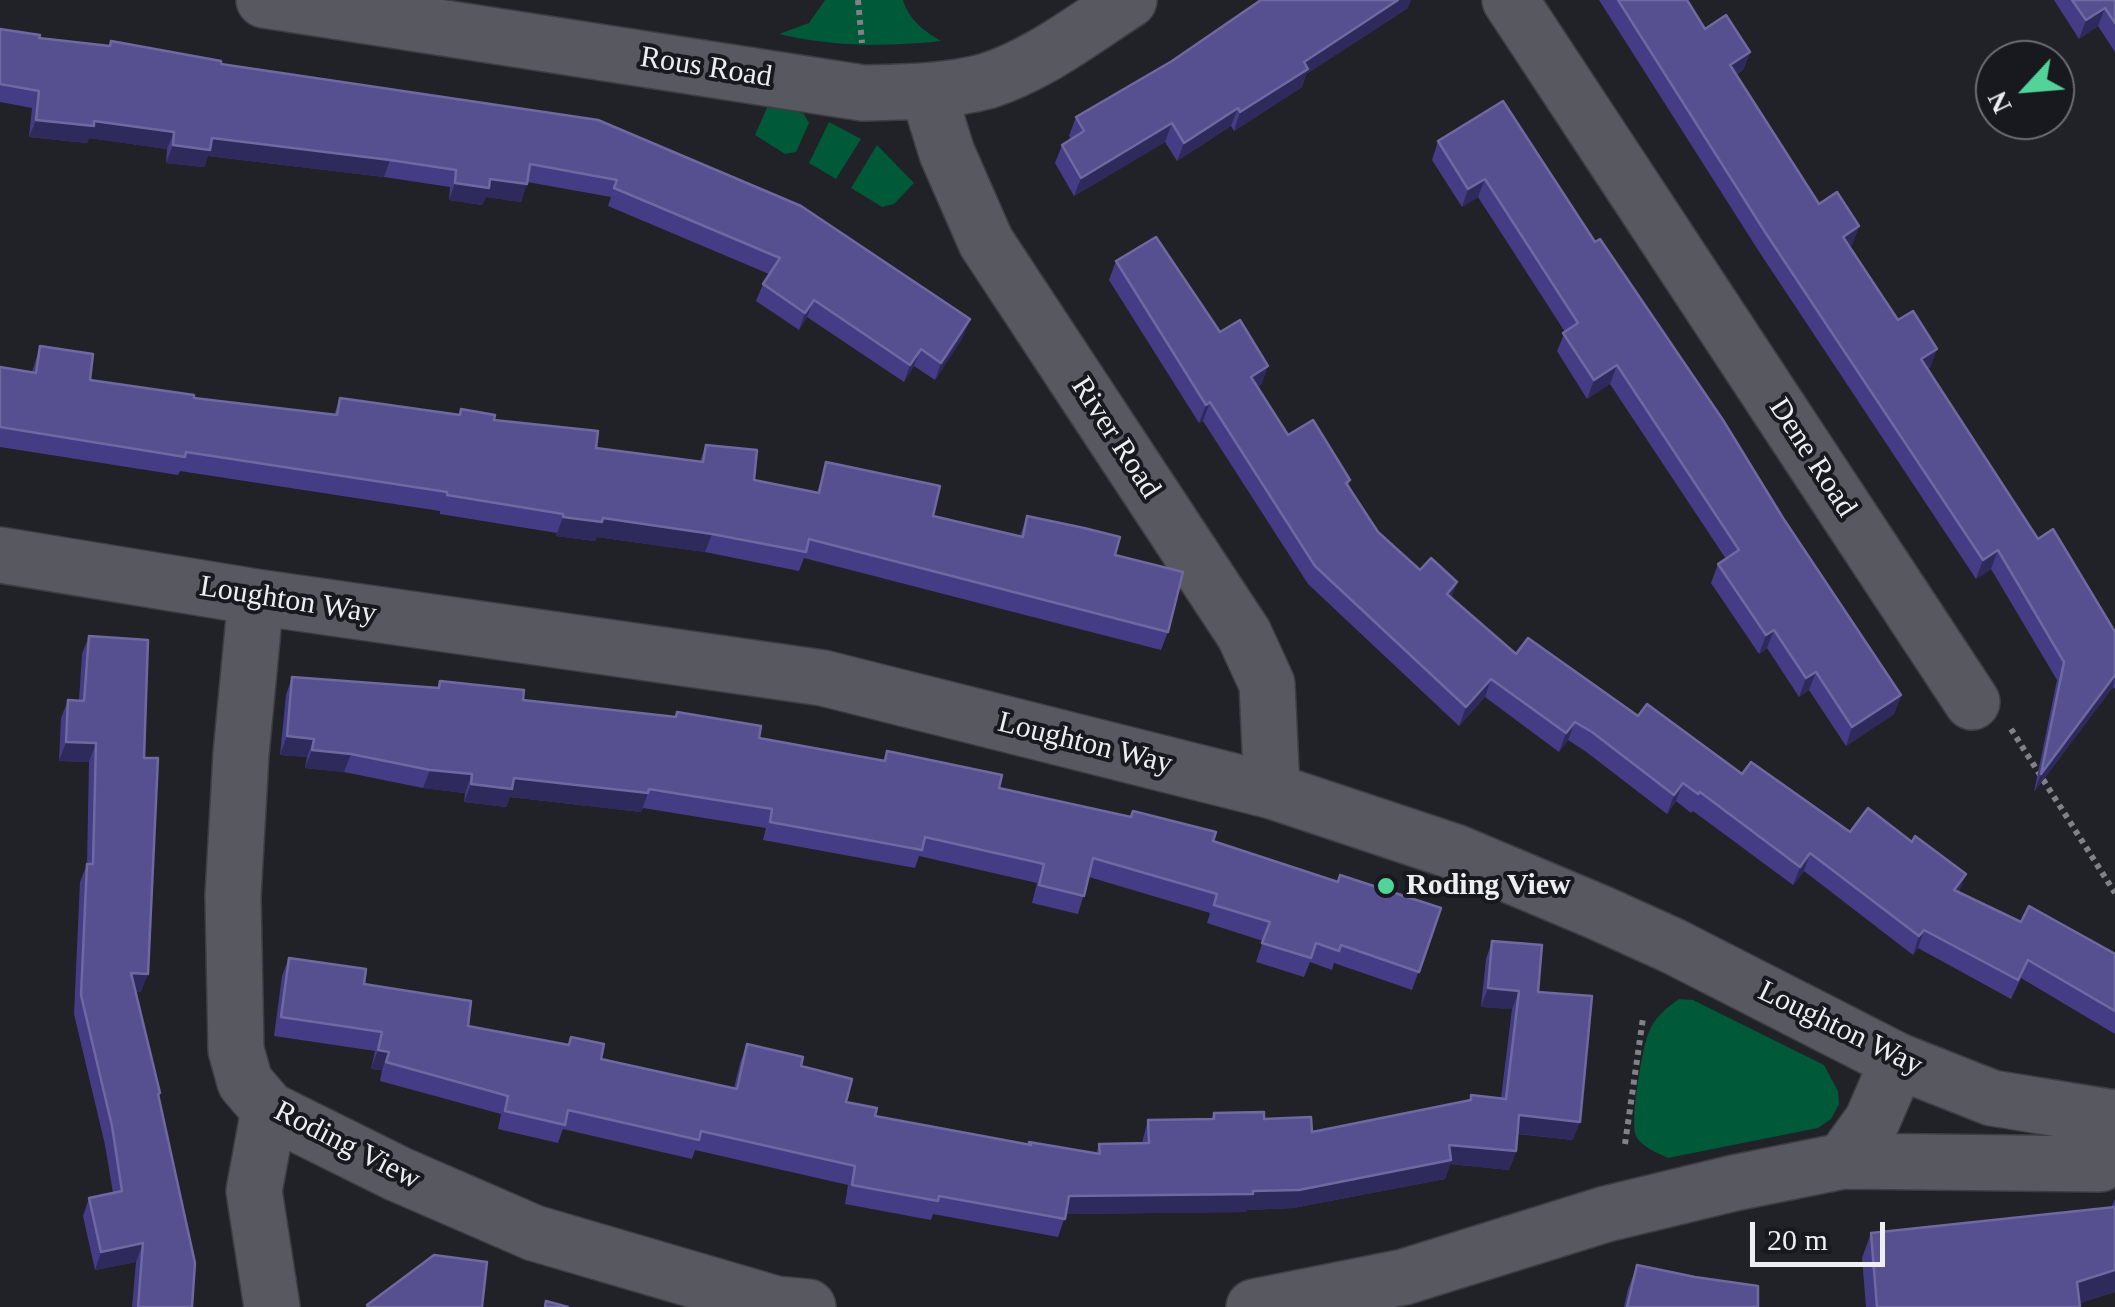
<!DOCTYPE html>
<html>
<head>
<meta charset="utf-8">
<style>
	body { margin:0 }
	#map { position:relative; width:2115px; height:1307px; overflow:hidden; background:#212128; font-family:Georgia,serif }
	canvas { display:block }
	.north { position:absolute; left:1975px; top:40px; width:100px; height:100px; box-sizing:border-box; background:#18181f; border:2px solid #6d6d73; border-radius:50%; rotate:244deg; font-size:28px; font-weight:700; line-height:40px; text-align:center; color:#ededf2 }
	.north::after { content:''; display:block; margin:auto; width:35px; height:45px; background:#52d397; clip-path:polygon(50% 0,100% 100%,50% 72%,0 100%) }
	.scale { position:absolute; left:1750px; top:1222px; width:135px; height:45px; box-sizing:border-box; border:5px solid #ededf2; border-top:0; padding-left:12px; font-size:30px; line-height:35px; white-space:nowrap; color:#ededf2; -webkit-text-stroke:8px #18181f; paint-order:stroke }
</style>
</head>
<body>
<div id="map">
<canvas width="2115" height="1307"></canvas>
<div class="north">N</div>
<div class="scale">20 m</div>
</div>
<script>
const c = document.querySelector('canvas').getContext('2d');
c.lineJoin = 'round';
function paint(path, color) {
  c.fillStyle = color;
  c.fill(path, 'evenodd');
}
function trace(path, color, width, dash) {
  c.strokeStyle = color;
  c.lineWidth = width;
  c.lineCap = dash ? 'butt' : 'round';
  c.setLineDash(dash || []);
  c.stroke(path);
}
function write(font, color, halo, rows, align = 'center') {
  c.font = font + ' Georgia,serif';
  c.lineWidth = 8;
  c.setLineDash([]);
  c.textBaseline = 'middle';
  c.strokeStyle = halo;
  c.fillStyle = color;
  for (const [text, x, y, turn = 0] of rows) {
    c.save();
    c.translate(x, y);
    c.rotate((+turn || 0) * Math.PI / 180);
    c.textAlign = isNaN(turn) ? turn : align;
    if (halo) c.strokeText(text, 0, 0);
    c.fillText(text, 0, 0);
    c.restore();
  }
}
paint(new Path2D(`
	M825 0H903C909 20 924 31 941 41 886 47 834 47 779 34L809 23Z
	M770 101 804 114 809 123 796 152 785 154 755 135Z
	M829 122 861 139 836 179 809 163Z
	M877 145 914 183 894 204 882 207 851 188Z
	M1679 999 1693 1000 1824 1065 1838 1091 1839 1104 1831 1119 1818 1128 1668 1158C1657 1153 1642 1147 1636 1136 1630 1122 1642 1050 1648 1034 1654 1018 1666 1008 1679 999Z`), '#005938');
const minor = new Path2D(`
	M264 0 863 93C904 92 946 92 987 81 1038 65 1084 29 1129 0
	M1510 0 1972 702
	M928 92 947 153 986 242 1244 634 1267 684 1272 791
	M0 555 256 597 823 678 1272 791 1455 852 1600 913 1673 946 1898 1061 1992 1098 2115 1118
	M256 597 241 754 233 896 236 1050 245 1082 269 1110 398 1174 534 1233 776 1304 808 1307
	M269 1110 254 1191 272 1307
	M1843 1161 2100 1164
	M1254 1307 1404 1277 1606 1214 1734 1183 1843 1161 1872 1121 1898 1061`);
trace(minor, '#3d3d42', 58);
trace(new Path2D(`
	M858 0 862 43
	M2011 729 2115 893
	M1625 1144 1643 1018`), '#818187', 6, [5, 5]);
trace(minor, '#575860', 55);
paint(new Path2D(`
	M1599 0H1687L1705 29 1750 52 1743 70 1736 75 1819 204 1859 226 1852 245 1850 246 1898 320 1937 349 1930 367 1928 369 2038 539 2115 632V689L2113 687 2034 792 2057 680 1991 569 1976 579 1758 250Z
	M2054 0H2115V52L2098 26 2079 39Z
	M1408 8 1306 74 1302 87 1234 131 1231 126 1177 161 1165 142 1074 196 1055 163 1062 145 1071 139 1069 136 1076 117Z
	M0 29 39 38 598 120 963 337 935 380 914 366 904 382 807 317 799 330 756 301 763 284 769 274 608 206 611 197 527 182 521 202 486 197 482 205 449 200 450 187 384 177 208 156 204 167 166 163 167 149 89 138 87 143 29 137 32 108 0 102Z
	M1438 141 1595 242 1783 518 1901 695 1894 714 1846 746 1809 690 1799 697 1767 648 1759 654 1711 583 1718 564 1726 559 1610 384 1587 399 1557 351 1565 332 1478 197 1462 207 1432 160Z
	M1116 261 1220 332 1262 384 1257 387 1288 435 1350 480 1348 487 1378 532 1420 570 1457 582 1451 598 1516 654 1638 716 1959 893 2021 922 2115 954V1034L2021 978 2011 999 1918 948 1913 955 1804 871 1793 885 1693 811 1691 813 1676 801 1667 814 1585 751 1568 740 1559 752 1485 697 1459 726 1308 584 1203 421 1199 423 1109 280Z
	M40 346 90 380 194 398 334 415 340 398 458 415 461 409 596 448 700 461 706 445 754 480 817 493 826 462 933 516 1020 536 1027 516 1115 555 1168 632 1161 650 804 558 799 571 705 552 597 537 595 541 556 536 557 533 440 514V511L180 471 178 475 0 447V367L32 372Z
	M89 636 144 758 141 992H136L160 1093 159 1098 192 1307H132L136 1262 95 1270 83 1216 89 1198 113 1193 105 1145 74 1014 80 882 87 864 89 762 59 761 61 718 68 700H79L82 654Z
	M292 677 437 688 440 681 523 700 675 717 677 712 759 738 883 761 887 751 999 788 1213 841 1338 882 1441 908 1412 990 1334 963 1332 970 1310 962 1304 977 1256 962 1263 941 1207 923 1210 913 1089 877 1078 914 1032 903 1037 883 919 856 915 868 763 840 766 828 643 808 641 812 510 797 506 807 464 802 465 793 423 788 344 772 305 768 307 757 280 755 286 695Z
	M1492 941 1538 992 1573 1140 1517 1134 1516 1151 1509 1170 1450 1164 1445 1179 1293 1208 1247 1210 1246 1212 1066 1214 1058 1237 933 1214 931 1220 845 1204 848 1185 695 1150 692 1159 563 1129 558 1143 498 1129 501 1114 380 1081 382 1070 371 1069 375 1051 274 1036 282 976 289 958 364 984 468 1026 568 1045 571 1037 601 1059 734 1088 740 1063 747 1044 801 1066 846 1102 875 1116 1028 1145 1029 1142 1096 1154 1099 1144 1142 1143 1148 1120 1211 1119 1214 1113 1264 1119 1312 1132 1469 1101 1471 1095 1501 1098 1512 1009 1481 1007 1486 959Z
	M2115 1199V1292L2080 1303V1307H1866L1862 1258 1871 1233 2111 1208Z
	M1637 1265 1758 1307H1624L1628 1289Z`), '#443d85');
paint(new Path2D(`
	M1398 0H1411L1408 8 1306 74 1302 87 1234 131 1240 112 1304 62Z
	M2105 8 2098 26 2079 39 2086 20Z
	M1750 52 1743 70 1723 83 1730 65Z
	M1238 108 1231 126 1177 161 1184 143Z
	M36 120 94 121 174 132 167 149 89 138 87 143 29 137Z
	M1172 123 1165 142 1074 196 1081 178Z
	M212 138 390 160 384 177 208 156 204 167 166 163 173 145Z
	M490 179 527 184 521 202 486 197 482 205 449 200 455 183Z
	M1485 179 1478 197 1462 207 1468 189Z
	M1859 226 1852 245 1837 255 1843 237Z
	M814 300 807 317 799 330 805 313Z
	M970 319 963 337 935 380 941 363Z
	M921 349 914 366 904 382 910 365Z
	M1937 349 1930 367 1914 377 1921 359Z
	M1617 365 1610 384 1587 399 1594 380Z
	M1268 366 1262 384 1244 395 1251 377Z
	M1210 402 1203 421 1199 423 1206 405Z
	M563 517 603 518 712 534 705 552 597 537 595 541 556 536Z
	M1998 550 1991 569 1976 579 1983 560Z
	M1457 582 1450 600 1447 594Z
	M1774 630 1767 648 1759 654 1766 635Z
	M1816 672 1809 690 1799 697 1806 678Z
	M2115 675 2113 687 2034 792 2041 774Z
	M1491 679 1485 697 1459 726 1466 707Z
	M1901 695 1894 714 1846 746 1852 727Z
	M1575 722 1568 740 1559 752 1566 733Z
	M287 736 314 739 307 757 280 755Z
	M66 742 96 743 89 762 59 761Z
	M312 750 351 754 344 772 305 768Z
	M430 770 472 774 465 793 423 788Z
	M514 778 648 793 641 812 510 797 506 807 464 802 471 784Z
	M1683 783 1676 801 1667 814 1674 795Z
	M1810 853 1804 871 1793 885 1800 867Z
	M1966 874 1959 893 1954 890Z
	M1924 930 1918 948 1913 955 1919 936Z
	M131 973 148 974 141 992H124Z
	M1488 988 1519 991 1512 1009 1481 1007Z
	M378 1050 389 1052 382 1070 371 1069Z
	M1519 1115 1580 1122 1573 1140 1512 1133Z
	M1449 1145 1516 1151 1509 1170 1450 1164 1445 1179 1293 1208 1247 1210 1246 1212 1062 1214 1069 1196 1253 1191Z
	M143 1243 136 1262 95 1270 101 1252Z
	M2115 1270V1292L2068 1307 2077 1282Z`), '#2e2a5b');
const building = new Path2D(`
	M1261 0H1398L1304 62 1308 69 1240 112 1238 108 1184 143 1172 123 1081 178 1062 145 1084 131 1076 117 1172 61Z
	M1618 0H1687L1705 29 1726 15 1750 52 1730 65 1819 204 1837 192 1859 226 1843 237 1898 320 1913 311 1937 349 1921 359 2038 539 2053 529 2115 632V675L2041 774 2064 662 1998 550 1983 560 1765 232Z
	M2072 0H2115V23L2105 8 2086 20Z
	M0 29 40 35 39 38 110 46 111 41 221 61V64L598 120 801 206 970 319 941 363 921 349 910 365 814 300 805 313 763 284 780 258 614 188 617 180 530 164 527 184 490 179 489 188 455 183 456 170 390 160 212 138 210 150 173 145 174 132 94 121V126L36 120 39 91 0 84Z
	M1503 101 1595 242 1600 239 1723 420 1783 518 1901 695 1852 727 1816 672 1806 678 1774 630 1766 635 1718 564 1739 550 1617 365 1594 380 1563 333 1578 323 1485 179 1468 189 1438 141Z
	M1156 237 1220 332 1240 320 1268 366 1251 377 1288 435 1313 420 1350 480 1346 483 1378 532 1420 570 1431 558 1457 582 1447 594 1516 654 1528 638 1638 716 1647 704 1742 774 1751 762 1850 832 1868 808 1912 842 1915 836 1966 874 1954 890 2021 922 2029 906 2115 954V1011L2028 960 2018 980 1924 930 1919 936 1810 853 1800 867 1700 792 1698 794 1683 783 1674 795 1592 732 1575 722 1566 733 1491 679 1466 707 1315 566 1210 402 1206 405 1116 261Z
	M40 346 93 354 90 380 194 395V398L337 415 340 398 460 415 461 409 495 415 494 420 598 431 596 448 703 462 706 445 757 450 754 480 819 493 826 462 940 486 933 516 1023 537 1027 516 1084 528 1120 537 1115 555 1183 572 1168 632 809 539 806 552 712 534 603 518 602 522 563 517V514L447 495V492L186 452 185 457 0 427V367L36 373Z
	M89 636 148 640 144 758H158L148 974 131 973 160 1093 158 1094 195 1263 192 1307H138L143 1243 101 1252 89 1198 122 1191 112 1126 81 995 87 864H93L96 743 66 742 68 700 84 701Z
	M292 677 439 688 440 681 524 690 523 700 676 717 677 712 761 726 759 738 885 761 887 751 1002 775 999 788 1131 817 1133 811 1216 832 1213 841 1338 882 1340 875 1441 908 1419 972 1341 945 1339 951 1316 943 1311 958 1262 943 1270 922 1214 905 1217 894 1093 858 1084 896 1039 885 1044 864 925 837 922 850 770 822 772 809 649 789 648 793 514 778 512 789 471 784 472 774 430 770 351 754 312 750 314 739 287 736Z
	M1492 941 1542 945 1538 992 1592 996 1580 1122 1519 1115 1516 1151 1449 1145 1451 1160 1299 1190 1253 1191V1194L1069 1196 1065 1219 939 1196 938 1201 852 1185 855 1166 701 1131 699 1140 568 1110 565 1125 505 1111 508 1096 386 1062 389 1052 378 1050 382 1032 281 1017 289 958 366 969 364 984 471 1001 468 1026 569 1045 571 1037 604 1044 601 1059 737 1089 747 1044 803 1057 801 1066 852 1079 846 1102 877 1108 875 1116 1031 1145 1029 1142 1100 1154 1099 1144 1149 1143 1148 1120 1214 1119V1113L1264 1112V1119L1311 1117 1312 1132 1471 1100V1095L1506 1099 1519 991 1488 988Z
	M2115 1207V1270L2077 1282 2080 1307H1877L1871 1233Z
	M434 1255 487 1262 482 1307H368L367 1305Z
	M1637 1265 1695 1277 1758 1286V1307H1627Z
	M546 1301 568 1307H545Z`);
paint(building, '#565091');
trace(building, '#6e69a0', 2.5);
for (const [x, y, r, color] of [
	[1386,886,10,"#52d397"]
]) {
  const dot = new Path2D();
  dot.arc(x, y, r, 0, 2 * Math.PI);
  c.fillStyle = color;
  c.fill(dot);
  trace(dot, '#18181f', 4);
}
write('30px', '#ededf2', '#18181f', [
	["Rous Road",706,68,9],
	["River Road",1115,438,57],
	["Dene Road",1812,458,57],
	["Loughton Way",288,601,9],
	["Loughton Way",1085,744,14],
	["Loughton Way",1840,1029,26],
	["Roding View",347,1146,27]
]);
write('bold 30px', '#ededf2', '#18181f', [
	["Roding View",1406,886]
], 'left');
</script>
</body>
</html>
